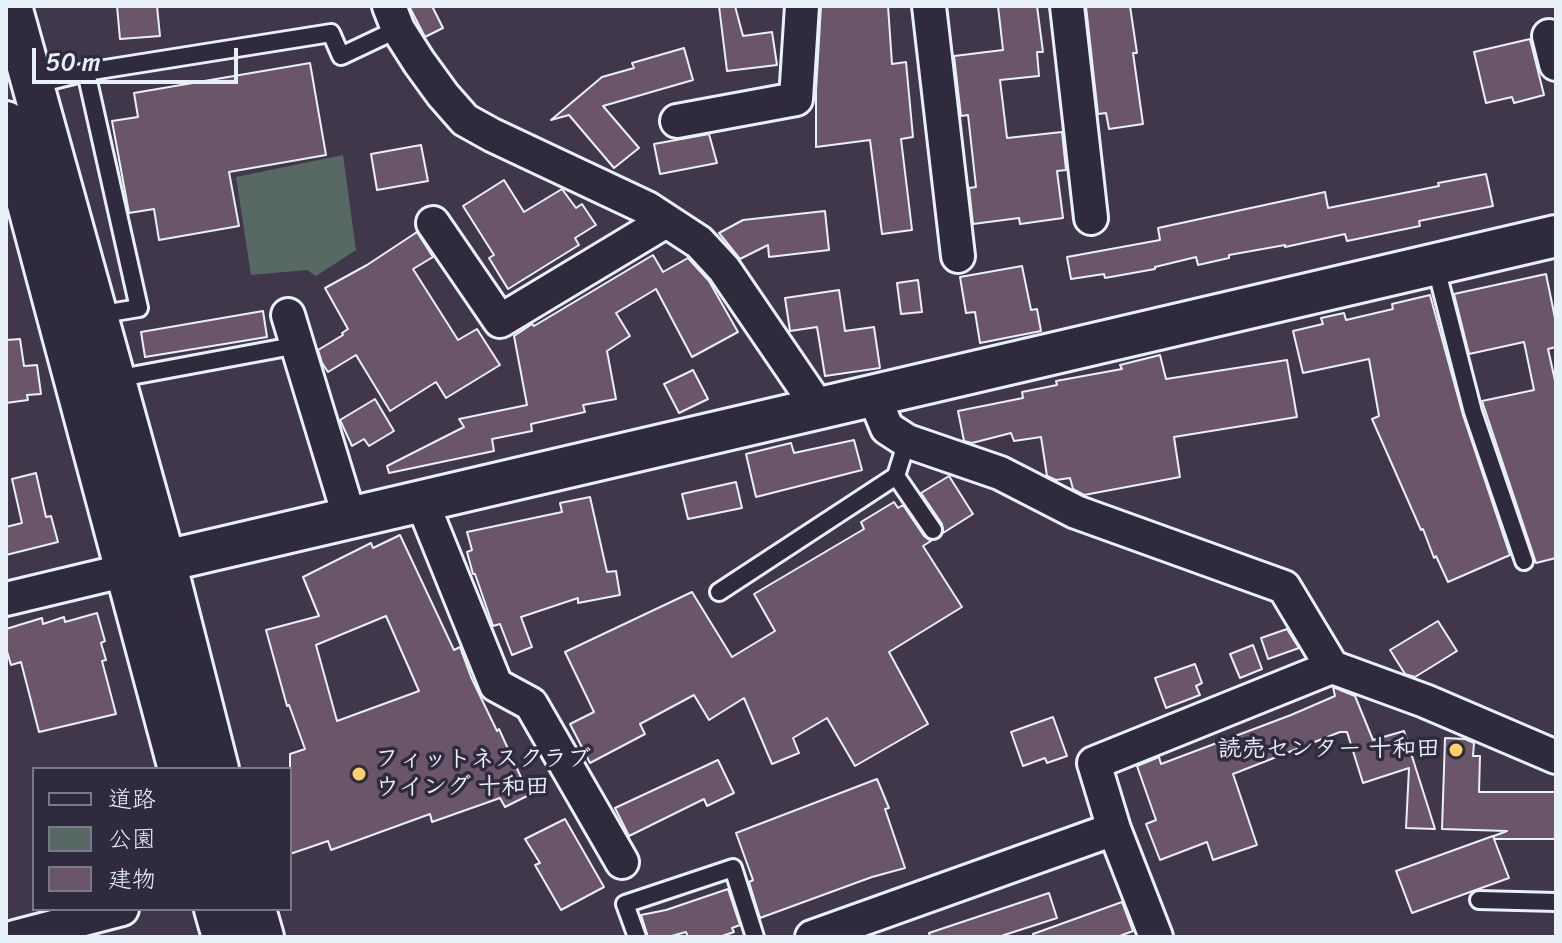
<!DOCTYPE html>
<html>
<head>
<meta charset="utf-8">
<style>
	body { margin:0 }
	#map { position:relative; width:1562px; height:943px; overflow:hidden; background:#41374a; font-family:Sriracha,"Klee One",sans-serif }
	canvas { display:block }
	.frame { position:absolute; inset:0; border:8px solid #e8f1f8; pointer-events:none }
	.legend { position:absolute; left:32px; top:767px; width:260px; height:144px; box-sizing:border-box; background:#2f2a3d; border:2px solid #797a88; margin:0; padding:10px 14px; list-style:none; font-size:24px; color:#e8f1f8 }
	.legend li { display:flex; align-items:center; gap:16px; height:40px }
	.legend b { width:40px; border:2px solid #797a88 }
	.scale { position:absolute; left:32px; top:48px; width:206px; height:36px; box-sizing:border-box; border:4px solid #e8f1f8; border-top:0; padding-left:10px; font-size:24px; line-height:28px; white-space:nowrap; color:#e8f1f8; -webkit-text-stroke:6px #2f2a3d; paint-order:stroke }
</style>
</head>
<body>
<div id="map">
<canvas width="1562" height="943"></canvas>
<div class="frame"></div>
<ul class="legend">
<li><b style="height:10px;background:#2f2a3d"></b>道路</li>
<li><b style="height:22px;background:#576962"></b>公園</li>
<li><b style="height:22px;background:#6b5569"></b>建物</li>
</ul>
<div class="scale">50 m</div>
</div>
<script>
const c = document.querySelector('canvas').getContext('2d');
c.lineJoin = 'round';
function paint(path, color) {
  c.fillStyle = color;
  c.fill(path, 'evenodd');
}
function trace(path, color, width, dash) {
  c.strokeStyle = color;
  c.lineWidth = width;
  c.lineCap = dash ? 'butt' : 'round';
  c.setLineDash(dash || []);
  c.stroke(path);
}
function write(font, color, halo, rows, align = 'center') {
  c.font = font + ' Sriracha,"Klee One",sans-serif';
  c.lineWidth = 7;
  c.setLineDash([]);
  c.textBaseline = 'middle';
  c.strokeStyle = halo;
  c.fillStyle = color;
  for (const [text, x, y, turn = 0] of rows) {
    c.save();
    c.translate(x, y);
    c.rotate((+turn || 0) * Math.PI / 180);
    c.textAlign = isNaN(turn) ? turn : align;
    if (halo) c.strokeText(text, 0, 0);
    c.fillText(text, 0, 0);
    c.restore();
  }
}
paint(new Path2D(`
	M343 155 356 250 316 276 307 270 251 275 236 177Z`), '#576962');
const building = new Path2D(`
	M117 6H157L160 36 120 39Z
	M409 6H432L443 28 425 37Z
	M719 6H735L743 36 772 32 777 65 727 71Z
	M821 6H888L892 64 906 62 913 137 901 139 912 230 882 234 870 140 816 147V91Z
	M998 6H1037L1043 52H1037L1039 76 1000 80 1007 138 1062 132 1066 170 1057 171 1063 218 1020 224 1019 218 973 224 969 188 976 187 968 115 961 116 954 56 1003 50Z
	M1086 6H1130L1137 53H1133L1143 124 1109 129 1106 113 1098 114Z
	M1530 39 1544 95 1514 103 1512 97 1486 103 1474 52Z
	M684 48 693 80 603 106 639 148 614 168 569 115 551 120 602 77 634 68 632 63Z
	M310 63 326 155 229 172 239 226 159 240 154 209 129 213 112 121 138 117 134 93Z
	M709 134 717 163 660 174 654 144Z
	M421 145 428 181 377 190 371 154Z
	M1486 174 1493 206 1419 221 1420 226 1347 241 1345 234 1285 247V245L1229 255V258L1198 265 1196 257 1155 267V269L1105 278 1104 274 1071 279 1067 257 1160 240 1158 228 1325 192 1328 208 1439 186 1438 183Z
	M504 180 524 212 562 189 576 208 582 204 596 225 575 238 579 245 508 289 489 258 494 255 463 206Z
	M825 211 829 250 769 257 768 245 740 259 719 233 743 220Z
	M417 232 433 257 413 269 458 340 477 329 500 365 446 398 436 382 390 411 356 355 328 372 322 363 318 350 343 335 342 333 348 329 325 288 367 265Z
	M653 255 663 272 688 258 709 281 738 332 692 357 656 289 616 313 630 336 607 351 616 399 583 405 585 412 531 424 532 431 492 439 494 451 389 473 387 466 464 427 459 419 527 405 514 336 532 324 534 326Z
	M1022 266 1031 310 1037 309 1041 331 980 343 975 312 966 313 960 277Z
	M1546 274 1556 323V347L1548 349 1556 385V558L1536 563 1482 401 1534 390 1524 342 1469 354 1454 294Z
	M918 280 922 312 901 314 897 283Z
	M839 290 845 331 874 327 880 368 825 376 817 327 790 331 785 298Z
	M1430 295 1463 415 1510 555 1448 582 1436 556 1434 558 1423 529 1421 530 1372 419 1379 416 1369 359 1303 373 1293 331 1323 324 1321 318 1344 313 1346 320 1393 309 1392 304Z
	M263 311 267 337 145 357 141 332Z
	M20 339 24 366 37 365 41 394 27 395 28 400 6 403V340Z
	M1160 355 1166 379 1287 360 1297 417 1174 437 1180 477 1084 495 1073 489 1070 478 1056 480 1047 476 1041 437 1014 441 1011 433 972 443 964 441 958 411 1023 398 1022 392 1057 385 1056 381 1122 369 1120 365Z
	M693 370 708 399 679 413 664 384Z
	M375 399 394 431 369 446 364 439 352 446 340 420Z
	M854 440 862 470 756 497 746 454 791 443 794 453Z
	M36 473 46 517 51 516 58 542 6 555V527L22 523 12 479Z
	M949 476 973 514 943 533 942 524 921 493Z
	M736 482 742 508 688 519 682 494Z
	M590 497 607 572 616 571 620 595 578 603V598L521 617 532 647 512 655 500 624 493 626 475 574H473L467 552 472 550 467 532 562 512 560 503Z
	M894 502 898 508 903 505 924 536 931 541 923 546 962 607 889 652 928 724 855 766 827 718 793 738 799 753 772 764 744 698 709 720 694 695 640 724 645 734 590 763 570 724 594 712 565 652 692 592 732 657 775 631 754 594 864 529 861 522Z
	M400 535 454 650 460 647 471 677 497 731 499 729 529 795 505 807 500 798 432 822 430 814 331 850 328 841 290 854V754L305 749 289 705 287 706 266 630 319 616 303 577 371 543 373 548ZM386 616 419 691 337 721 316 645Z
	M97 613 105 641 101 643 106 660 102 661 116 714 39 732 21 662 11 665 6 648V629L42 618 43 624 64 617 65 622Z
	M1438 621 1457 651 1415 677 1405 674 1390 650Z
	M1287 629 1299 648 1268 659 1261 638Z
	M1253 645 1262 669 1240 678 1230 654Z
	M1195 664 1202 683 1196 686 1200 695 1166 708 1155 678Z
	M1333 687 1355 696 1373 740 1404 731 1435 829 1406 828 1409 768 1363 783 1347 732H1340L1233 774 1257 845 1213 860 1207 842 1160 860 1146 824 1156 820 1137 766 1159 757 1161 764 1291 715 1335 696Z
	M1053 717 1067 756 1047 763 1045 758 1023 766 1011 732Z
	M1445 738 1465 739 1474 743 1473 756H1480L1479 792H1556V839H1494L1509 878 1412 913 1396 871 1493 836 1494 838V836L1507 831 1442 829Z
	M718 760 734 793 707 806 704 799 629 836 615 808Z
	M877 779 889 808 885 809 905 868 872 877 760 918 749 882 753 880 736 833Z
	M565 819 604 887 561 910 535 865 540 863 525 839Z
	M728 889 740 925 732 928 734 932 719 937H688L686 932 668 937H648L641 915 666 910Z
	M1049 893 1057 918 998 937H930L929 933Z
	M1122 902 1133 931 1117 937H1034L1033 934Z`);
paint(building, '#6b5569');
trace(building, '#e8f1f8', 2);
const service = new Path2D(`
	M86 72 331 33 341 56 398 29
	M33 85 86 72 139 308 97 315
	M1435 264 1473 412 1524 561
	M115 379 298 345
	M896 476 907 441
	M719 592 896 476 933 530
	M1479 900 1556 902
	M637 937 625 904 733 868 755 937`);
const minor = new Path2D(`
	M389 6 398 29 419 62 443 95 465 120 492 135 647 208 699 242 724 269 818 407
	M929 6 958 256
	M1067 6 1091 218
	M1549 36 1556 64
	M677 121 796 99 802 6
	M433 223 500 321 666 221
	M288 315 350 519
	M873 394 887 428 907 441 1000 473 1076 512 1284 587 1332 667 1425 701 1556 757
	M422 502 496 685 531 704 622 862
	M6 599 127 570
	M1114 829 1156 937
	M15 937 122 909
	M812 937 1114 829 1094 763 1332 667`);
const tertiary = new Path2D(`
	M11 6 165 561 218 769
	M6 122 179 769
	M127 570 1556 236
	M215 909 223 937
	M255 909 263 937`);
trace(service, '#e8f1f8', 22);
trace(minor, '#e8f1f8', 38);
trace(tertiary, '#e8f1f8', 46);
trace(service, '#2f2a3d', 16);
trace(minor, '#2f2a3d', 32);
trace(tertiary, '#2f2a3d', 40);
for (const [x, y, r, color] of [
	[1456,750,8,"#ffd166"],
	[359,774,8,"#ffd166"]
]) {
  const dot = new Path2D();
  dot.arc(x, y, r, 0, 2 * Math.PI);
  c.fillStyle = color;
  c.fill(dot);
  trace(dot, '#2f2a3d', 3);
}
write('bold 24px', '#e8f1f8', '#2f2a3d', [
	["読売センター 十和田",1440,750],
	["フィットネスクラブ",375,760,"left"],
	["ウイング 十和田",375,788,"left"]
], 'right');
</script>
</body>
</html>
